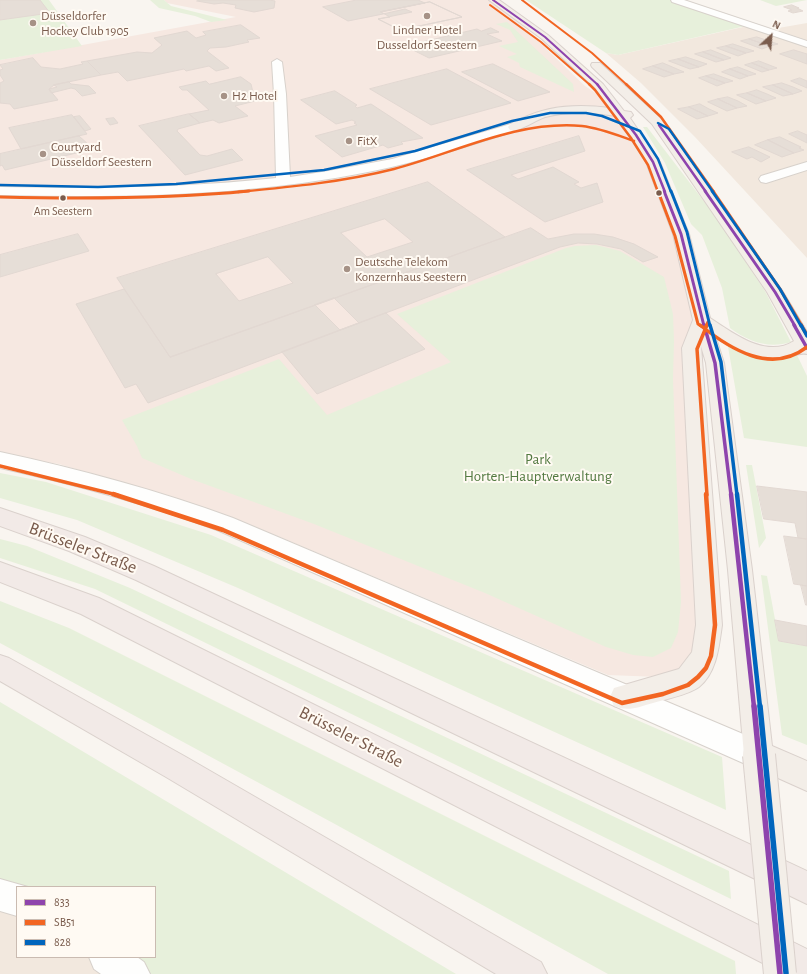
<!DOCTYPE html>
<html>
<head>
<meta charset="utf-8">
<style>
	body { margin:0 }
	#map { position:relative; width:807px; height:974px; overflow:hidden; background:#f9f5f0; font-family:"Alegreya Sans",sans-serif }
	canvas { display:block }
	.legend { position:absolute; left:16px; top:886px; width:140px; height:72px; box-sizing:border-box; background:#fffaf3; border:1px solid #cabbb1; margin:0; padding:5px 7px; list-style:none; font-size:12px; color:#7a5c4d }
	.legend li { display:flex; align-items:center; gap:8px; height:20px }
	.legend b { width:20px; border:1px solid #cabbb1 }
	.north { position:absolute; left:751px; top:16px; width:40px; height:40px; -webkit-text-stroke:3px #fffaf3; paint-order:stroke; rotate:26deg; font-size:11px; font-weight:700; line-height:16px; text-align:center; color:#7a5c4d }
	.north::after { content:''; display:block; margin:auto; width:14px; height:18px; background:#7a5c4d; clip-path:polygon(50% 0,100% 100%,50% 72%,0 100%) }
</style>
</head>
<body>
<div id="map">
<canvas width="807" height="974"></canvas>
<ul class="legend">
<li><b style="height:5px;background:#8e44ad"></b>833</li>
<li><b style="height:5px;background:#f26522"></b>SB51</li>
<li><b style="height:5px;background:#0065bd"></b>828</li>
</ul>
<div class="north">N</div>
</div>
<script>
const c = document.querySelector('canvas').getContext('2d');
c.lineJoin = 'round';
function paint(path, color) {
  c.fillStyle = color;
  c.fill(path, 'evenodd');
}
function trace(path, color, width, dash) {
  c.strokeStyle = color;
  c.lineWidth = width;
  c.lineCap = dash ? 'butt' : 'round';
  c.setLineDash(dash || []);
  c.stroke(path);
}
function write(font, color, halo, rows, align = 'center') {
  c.font = font + ' "Alegreya Sans",sans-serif';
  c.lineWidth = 4;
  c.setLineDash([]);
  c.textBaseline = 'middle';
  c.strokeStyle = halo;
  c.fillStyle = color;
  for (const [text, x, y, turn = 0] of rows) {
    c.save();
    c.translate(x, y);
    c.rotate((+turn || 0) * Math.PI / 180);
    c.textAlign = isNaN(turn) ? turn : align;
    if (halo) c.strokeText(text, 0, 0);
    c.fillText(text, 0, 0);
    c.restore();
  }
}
paint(new Path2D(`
	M807 23V258L695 137 641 83 606 53 618 55 743 27 767 30Z
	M0 873 17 887V957H125L151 974H0Z`), '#f2e8de');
paint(new Path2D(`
	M164 0H489L510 14 585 86 606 100 645 160 678 242 694 332 703 623 685 669 659 677 608 675 275 535 180 500 59 464 0 455V60L236 17 167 3Z`), '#f6e8e1');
paint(new Path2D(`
	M0 0H49L82 46 0 60Z
	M150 0H164L171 6 227 20 211 22 195 16 159 8Z
	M526 0H674L750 25 618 55 606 53Z
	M760 0H807L776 6Z
	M507 22 573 84 574 92 520 67 519 63 507 57 517 54 499 46 518 42 510 30 496 24Z
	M643 127H647L716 217 765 291 791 342C769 349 749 342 730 328L722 288 702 235 691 224 665 163Z
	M596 245 620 251 664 277 673 314 674 341 673 379 681 602 678 632 671 648 653 657 633 655 606 647 485 593 314 524 191 479 142 458 137 446 122 420 279 359 327 415 451 362 397 314 566 248 575 246Z
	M727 341 783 357 797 355 807 376V447L744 438Z
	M746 465H752L766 538 759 548Z
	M0 473 46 482 211 535 722 757 726 810 238 588 77 520 0 498Z
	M0 539 27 546 130 588 729 871 731 899 95 589 0 558Z
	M761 575 767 576 779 641 807 646V745L782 735Z
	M0 601 69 628 735 961 736 974H608L333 823 0 643Z
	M0 702 456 974H151L124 957H155V887H17V888L0 878Z`), '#e7f0db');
const building = new Path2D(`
	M0 0H40L50 13 0 20Z
	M198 0H269L275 1 274 8 254 12 235 8 236 5 223 3 214 4 197 1Z
	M357 0H418L425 3 381 12 383 14 348 21 323 7Z
	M430 2 462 17 400 30 378 19 390 17 381 12Z
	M430 2 462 17 400 30 378 19 412 12 405 9 383 14 381 12Z
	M792 5 799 8H797L803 11 793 13 788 11 792 10 784 7Z
	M241 25 260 38 247 40 249 42 226 47 210 48 207 51 229 68 216 71 209 66 186 71 184 69 127 81 118 72 101 75 87 61 137 52 152 53 162 45 154 38 187 31 196 38 206 35 203 32Z
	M491 28 499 32 487 34 502 41 429 58 405 46 477 29 481 31Z
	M757 37 778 44 770 46 749 39Z
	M749 39 770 46 762 49 741 41Z
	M733 44 754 51 746 53 726 46Z
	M726 46 746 53 738 56 717 48Z
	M711 50 731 58 724 60 703 52Z
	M794 50 807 54V64L780 54Z
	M703 52 724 60 716 62 695 54Z
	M686 57 707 64 699 67 678 59Z
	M33 58 41 67 60 69 83 64 81 62 87 61 101 75 54 85 49 89 58 100 14 109 10 104 0 103V83L4 81 0 75V70L3 69 0 65Z
	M678 59 699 67 690 69 669 61Z
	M759 61 777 68 769 70 752 63Z
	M663 63 684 72 674 74 653 66Z
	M752 63 769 70 762 72 745 65Z
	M493 64 550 92 518 101 462 72Z
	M653 66 674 74 664 77 643 69Z
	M738 67 756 74 748 76 730 69Z
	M447 69 511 103 431 125 370 89Z
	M730 69 748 76 740 79 722 72Z
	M714 74 733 81 725 83 706 76Z
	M706 76 725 83 717 86 699 78Z
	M241 77 251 84 255 101 235 106 248 116 219 123 213 120 200 123 189 114 209 110 187 90H182L179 87 206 81 209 84Z
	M800 78 807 81V88L791 81Z
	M69 82 71 84 89 86 96 93 82 96 75 89 71 88 51 93 49 89 57 87 54 85Z
	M782 83 793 87 802 91 793 94 773 85Z
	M773 85 793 94 783 96 763 87Z
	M757 90 767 94 776 98 766 101 747 93Z
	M335 91 357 105 355 106 357 108 371 104 423 138 401 142 403 144 388 148 383 145 342 157 315 136 357 125 354 123 356 122 352 120 336 124 301 100Z
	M747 93 766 101 756 104 737 95Z
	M728 97 738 101 747 106 737 108 718 99Z
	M718 99 737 108 727 111 708 102Z
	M700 104 709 109 718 113 708 116 689 107Z
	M689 107 708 116 697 119 678 109Z
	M189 114 200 123 178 129 177 131 200 155 207 156 232 149 243 160 185 175 139 126Z
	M72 115 87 134 21 149 9 128Z
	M80 116 91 129 85 131 74 117Z
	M114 118 118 123 110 125 106 119Z
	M798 131 807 135V143L789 134Z
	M79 136 89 145 86 146 89 150 5 170 2 165 0 166V154Z
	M579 136 585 151 511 175 518 179 553 167 579 182 574 184 581 188 597 183 603 202 545 222 467 170Z
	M780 137 801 147 799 148 804 150 794 153 768 140Z
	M768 140 794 153 782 157 755 145Z
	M749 147 770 157 761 162 752 157 747 159 732 152Z
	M428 182 505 237 170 357 117 278ZM385 219 413 242 367 257 341 233ZM268 257 293 283 239 301 216 274Z
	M531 228 548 239 574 234H594L613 237 634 244 658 257 643 262 621 249 597 244 578 243 560 247 148 403 136 384 125 388 76 304 124 289 170 357Z
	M78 234 89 251 0 277V255Z
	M334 298 359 323 340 330 315 305Z
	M386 313 425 349 317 394 282 352Z
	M757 486 807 492V539L798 538 795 523 764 519Z
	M784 536 807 539V586L794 584Z
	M801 585 807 586V605H806Z
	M775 620 807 626V646L779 641Z`);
paint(building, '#e6ded7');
trace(building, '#e2d8d2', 1);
const minor = new Path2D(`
	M671 0H684L807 41V47L672 2Z
	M277 59 282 62 286 94 290 177 328 171 392 159 514 123 518 124 520 127 518 130C470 145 423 161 373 171 250 196 125 198 0 195V187C92 189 184 188 276 178L274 94 272 62Z
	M807 162V170L766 183 761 182 759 179 761 176Z
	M0 452C79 469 157 490 233 518L769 745 774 755 769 765 759 770 217 530C146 504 74 484 0 468Z
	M0 879 28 887H17V916L0 911Z
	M89 957H137L144 962 150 974H101L94 969Z`);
const major = new Path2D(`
	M489 0H499L548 35 603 84 624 111 631 112 633 115 630 118 660 162 689 234 710 318C733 333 766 359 794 341L767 292 652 124 592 67 591 65 592 63H600L660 118 668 129 783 292 807 332V354C799 352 792 357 783 358 759 361 736 350 716 338L724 363 752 570 772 746 807 761V791L749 765 744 755 728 570 706 363 701 346 722 625C719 646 717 672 699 687 688 695 666 699 653 703 638 707 629 712 614 706L610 697 614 688 679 669 692 652 696 625 682 348 693 320 673 234 646 162 616 116C594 112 568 111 545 117 534 121 525 128 514 131L510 130 508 127C511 123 516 121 521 119 548 105 581 104 610 108L595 88 542 39Z`);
const highway = new Path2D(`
	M0 508 85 537 154 566 807 871V904L136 580 69 551 0 526Z
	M0 562 99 598 807 949V974H784L81 614 0 582Z
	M0 655 9 658 186 757 541 962 547 974H496L166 777 0 681Z`);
trace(minor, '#d7d1cb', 2);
trace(major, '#dad1cc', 2);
trace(highway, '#dad1cc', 2);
paint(minor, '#fefefd');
paint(major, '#f3eee8');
paint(highway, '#f2eae7');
const majorBridge = new Path2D(`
	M759 755 780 974`);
trace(majorBridge, '#dad1cc', 34, []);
trace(majorBridge, '#f3eee8', 32);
trace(new Path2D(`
	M493 0 545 37 598 85`), '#8e44ad', 2);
trace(new Path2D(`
	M597 84 636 135 653 162 665 192
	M659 125 706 192`), '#8e44ad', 2.5);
trace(new Path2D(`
	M664 191 681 234 704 326
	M705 191 775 292 795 326`), '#8e44ad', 3);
trace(new Path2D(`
	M704 325 715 363 731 495
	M794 325 807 348`), '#8e44ad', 3.5);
trace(new Path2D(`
	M731 494 754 707`), '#8e44ad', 4.5);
trace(new Path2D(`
	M754 706 780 974`), '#8e44ad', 5.5);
trace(new Path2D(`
	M522 0 592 53 627 85
	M490 5 541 42 590 85`), '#f26522', 2);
trace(new Path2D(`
	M589 84 595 90 631 138 648 165 658 192
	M626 84 661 117 714 192
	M238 192C290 187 343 182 394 169 455 153 517 120 582 126 600 128 617 135 634 141`), '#f26522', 2.5);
trace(new Path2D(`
	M658 191 675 236 698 324 701 326
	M713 191 780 289 802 326
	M0 197C83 199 166 199 249 191
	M706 326 708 322`), '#f26522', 3);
trace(new Path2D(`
	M700 325C730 349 771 375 807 347
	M801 325 807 335
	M0 466 117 495
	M707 495 697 349 707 325`), '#f26522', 3.5);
trace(new Path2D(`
	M113 494 223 530 622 703 663 694 688 685 698 677 706 668 711 656 715 625 706 494`), '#f26522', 4.5);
trace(new Path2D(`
	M658 123 669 129 713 192
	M0 185 98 187 176 184 324 170 415 151 512 121 550 113H586L602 116 640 131 658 159 671 192`), '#0065bd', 2.5);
trace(new Path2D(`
	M671 191 687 232 710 326
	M712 191 780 289 801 326`), '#0065bd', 3);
trace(new Path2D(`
	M710 325 721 362 737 495
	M801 325 807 336`), '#0065bd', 3.5);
trace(new Path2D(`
	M737 494 760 707`), '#0065bd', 4.5);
trace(new Path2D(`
	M760 706 786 973`), '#0065bd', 5.5);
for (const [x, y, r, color] of [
	[427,16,4,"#a69286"],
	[33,23,4,"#a69286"],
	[224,96,4,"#a69286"],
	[349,141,4,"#a69286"],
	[43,154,4,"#a69286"],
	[659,193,3.5,"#7a5c4d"],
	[63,198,3.5,"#7a5c4d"],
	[347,269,4,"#a69286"]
]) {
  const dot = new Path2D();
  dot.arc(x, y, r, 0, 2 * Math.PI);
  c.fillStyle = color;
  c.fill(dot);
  trace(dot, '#fffaf3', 1.5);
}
write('12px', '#7a5c4d', '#fffaf3', [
	["Am Seestern",63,211]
]);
write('13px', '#7a5c4d', '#fffaf3', [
	["Düsseldorfer",41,16],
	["Hockey Club 1905",41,31],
	["Lindner Hotel",427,30,"center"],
	["Dusseldorf Seestern",427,45,"center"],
	["H2 Hotel",232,96],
	["FitX",357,141],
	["Courtyard",51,147],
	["Düsseldorf Seestern",51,162],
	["Deutsche Telekom",355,262],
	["Konzernhaus Seestern",355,277]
], 'left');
write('15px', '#537a41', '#fffaf3', [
	["Park",538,459],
	["Horten-Hauptverwaltung",538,476]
]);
write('18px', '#7a5c4d', '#fffaf3', [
	["Brüsseler Straße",83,548,21],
	["Brüsseler Straße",351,737,27]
]);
</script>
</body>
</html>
